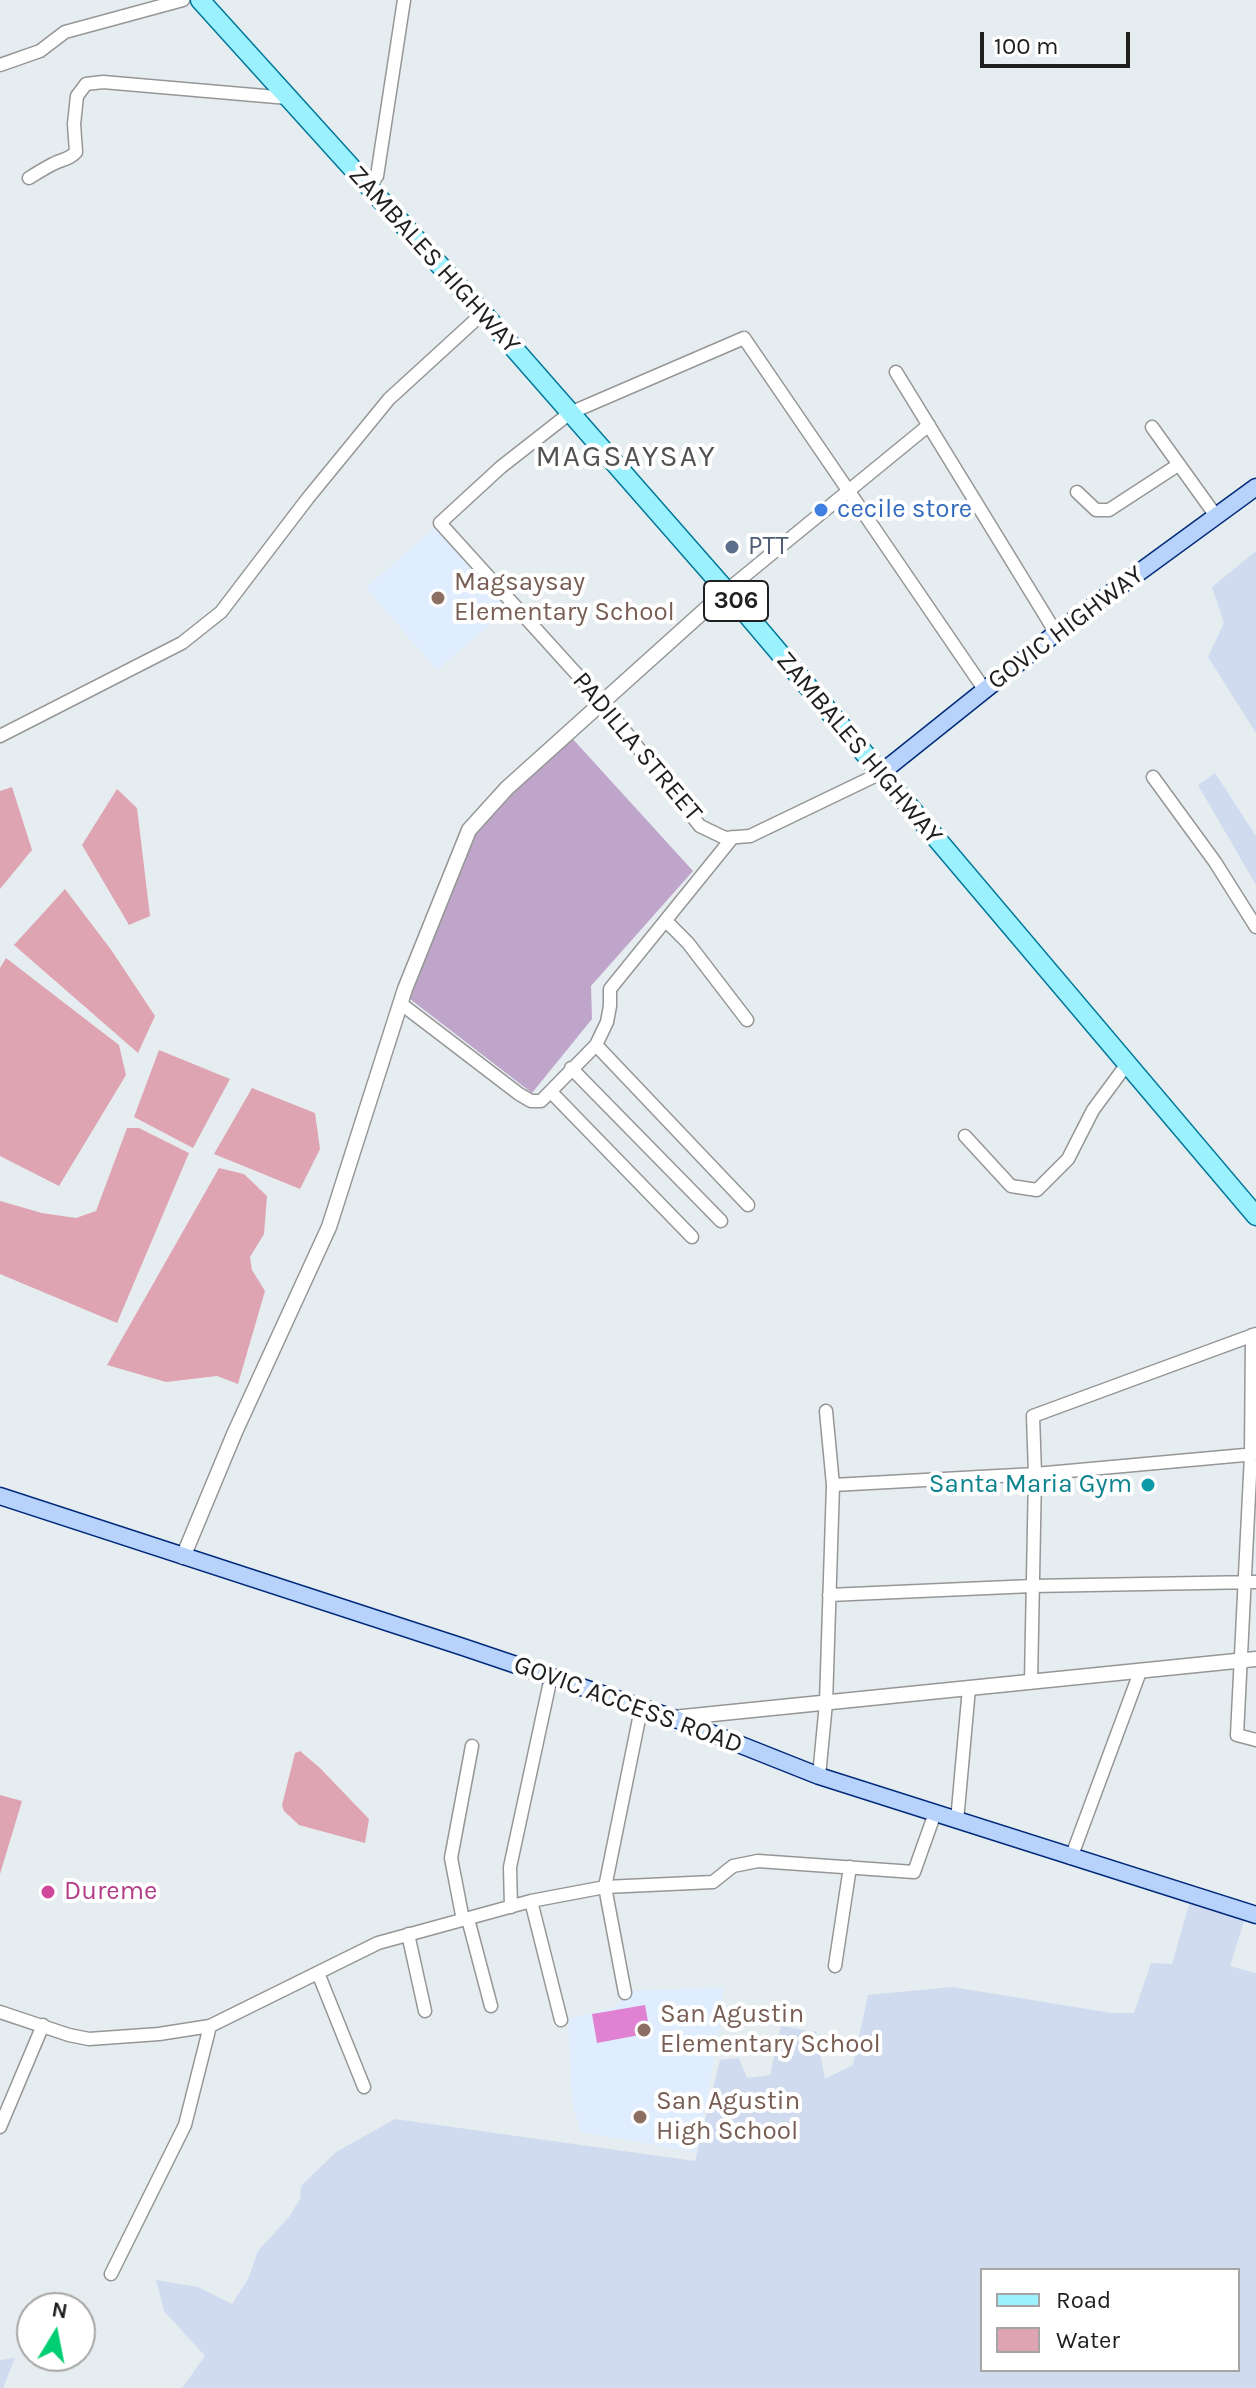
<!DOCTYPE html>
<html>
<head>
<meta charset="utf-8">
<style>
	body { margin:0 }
	#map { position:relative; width:1256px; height:2388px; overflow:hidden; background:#e5edf0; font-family:Karla,sans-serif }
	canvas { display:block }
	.legend { position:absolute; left:980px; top:2268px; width:260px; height:104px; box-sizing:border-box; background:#fff; border:2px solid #a5a5a5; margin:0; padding:10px 14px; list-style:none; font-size:24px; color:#1f1f1f }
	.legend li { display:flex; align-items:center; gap:16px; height:40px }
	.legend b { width:40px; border:2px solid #a5a5a5 }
	.north { position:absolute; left:16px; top:2292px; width:80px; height:80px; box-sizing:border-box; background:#fff; border:2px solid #a5a5a5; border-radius:50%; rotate:10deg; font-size:22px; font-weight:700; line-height:32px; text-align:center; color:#1f1f1f }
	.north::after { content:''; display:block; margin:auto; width:28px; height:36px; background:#00ce73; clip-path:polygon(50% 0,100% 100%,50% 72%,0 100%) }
	.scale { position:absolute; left:980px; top:32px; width:150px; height:36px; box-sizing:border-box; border:4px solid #1f1f1f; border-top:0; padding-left:10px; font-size:24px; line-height:28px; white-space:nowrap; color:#1f1f1f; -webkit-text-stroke:6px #fff; paint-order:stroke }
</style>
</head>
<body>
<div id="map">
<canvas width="1256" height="2388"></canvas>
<ul class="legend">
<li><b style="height:10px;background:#9bf2fe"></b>Road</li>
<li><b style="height:22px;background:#dfa4b1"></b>Water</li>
</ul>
<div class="north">N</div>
<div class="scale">100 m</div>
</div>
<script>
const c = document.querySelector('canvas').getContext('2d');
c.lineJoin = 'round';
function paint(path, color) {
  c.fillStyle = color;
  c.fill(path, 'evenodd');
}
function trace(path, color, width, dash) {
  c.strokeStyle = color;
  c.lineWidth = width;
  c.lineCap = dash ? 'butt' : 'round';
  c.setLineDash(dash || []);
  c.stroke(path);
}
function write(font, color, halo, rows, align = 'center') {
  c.font = font + ' Karla,sans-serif';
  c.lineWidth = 8;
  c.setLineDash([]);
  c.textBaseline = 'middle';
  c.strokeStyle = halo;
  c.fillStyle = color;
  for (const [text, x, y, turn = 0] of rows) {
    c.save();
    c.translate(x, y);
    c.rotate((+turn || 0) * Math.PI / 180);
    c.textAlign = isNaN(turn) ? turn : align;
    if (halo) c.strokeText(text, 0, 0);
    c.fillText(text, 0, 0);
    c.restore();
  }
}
paint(new Path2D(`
	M437 525 511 607 437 670 366 588Z
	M723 1987 718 2040 698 2146 694 2152 581 2132 572 2103 568 2019 613 2008 631 1991Z`), '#dfedff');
paint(new Path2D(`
	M1256 551V733L1208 657 1224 623 1212 587Z
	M1215 773 1256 836V885L1198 785Z
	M1190 1901 1245 1918 1230 1966 1256 1973V2388H182L205 2356 164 2311 156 2280 198 2287 232 2304 248 2279 258 2251 289 2217 300 2199 301 2186 336 2152 395 2119 695 2161 720 2060 739 2058 747 2078 770 2075 781 2026 816 2032 825 2079 853 2065 868 1995 952 1987 1112 2013H1134L1151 1963 1172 1964ZM982 2270H1238V2370H982Z
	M15 2358 3 2388H0V2360Z`), '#d0dbef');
paint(new Path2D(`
	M571 737 693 871 591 986 592 1019 532 1093 410 999 474 826Z`), '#bfa5ca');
paint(new Path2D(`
	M645 2005 650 2033 597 2043 592 2014Z`), '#e181d1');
paint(new Path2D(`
	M12 787 32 850 0 889V791Z
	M117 789 137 808 150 916 129 925 82 845Z
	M65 889 112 951 155 1016 138 1053 14 945Z
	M6 958 119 1045 126 1075 59 1186 0 1156V968Z
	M159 1050 230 1079 193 1148 134 1117Z
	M252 1088 315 1113 320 1149 300 1189 214 1154Z
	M127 1128H139L189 1153 117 1323 0 1274V1201L42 1213 76 1218 96 1211Z
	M219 1168 244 1174 267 1196 264 1234 250 1257 252 1270 265 1291 238 1384 217 1376 166 1382 107 1365Z
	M300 1751 320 1768 369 1819 365 1843 299 1825 284 1811 282 1805 295 1753Z
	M0 1795 22 1801 0 1874Z`), '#dfa4b1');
const minor = new Path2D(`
	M0 65 40 51 65 32 183 0
	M29 178C37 173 45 168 53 164 62 159 69 160 76 152L74 124 77 96 86 84 103 82 288 98
	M368 187 377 176 404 0
	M896 372 1056 633
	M1152 427 1216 516
	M1077 492 1096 510H1109L1178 465
	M726 591 929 425
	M0 736 182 643 221 612 308 498 389 399 483 313
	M881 773 750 836 725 838 700 826 601 701 440 523 501 467 570 413 744 338 984 689
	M1153 777 1215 862 1256 927
	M666 921 688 943 747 1020
	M400 1003 519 1094 531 1101H541L596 1045 607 1022 610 1006V989L733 837
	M596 1045 748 1205
	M571 1068 721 1221
	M551 1092 692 1237
	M965 1136 1011 1186 1037 1190 1068 1159 1093 1110 1127 1064
	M1252 1335 1251 1455 1237 1735 1256 1740
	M833 1485 1035 1474 1256 1454
	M829 1595 1032 1586 1256 1582
	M1031 1682 1035 1474 1033 1416 1256 1334
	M819 1776 826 1703 833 1485 826 1411
	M957 1821 969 1688
	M1071 1858 1140 1672
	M531 1901 561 2020
	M511 1907 510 1867 551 1677
	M468 1919 491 2006
	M463 1920 451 1858 472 1746
	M408 1934 425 2011
	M835 1966 850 1867
	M318 1973 364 2087
	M625 1993 605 1887 641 1709
	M0 2012 69 2035 89 2039 159 2034 210 2026 378 1943 531 1901 605 1887 713 1882 733 1866 758 1861 914 1872 935 1813
	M0 2127 43 2025
	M111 2274 185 2125 210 2026`);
const tertiary = new Path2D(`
	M183 1557 235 1432 329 1227 405 989 469 830 507 788 726 591
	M673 1718 1256 1659`);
const secondary = new Path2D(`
	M881 773 1056 633 1256 487
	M0 1496 463 1647 673 1718 819 1776 1256 1915`);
const primary = new Path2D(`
	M200 0 483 313 738 604 1256 1216`);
trace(minor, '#969696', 15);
trace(tertiary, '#969696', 17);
trace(secondary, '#022a7a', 19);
trace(primary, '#00779a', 21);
trace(minor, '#fff', 12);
trace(tertiary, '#fff', 14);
trace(secondary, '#b7d2fb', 16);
trace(primary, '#9bf2fe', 18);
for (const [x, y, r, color] of [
	[821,510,8,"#3f7fe0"],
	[732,547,8,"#5c6f8a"],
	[438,598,8,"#8d6e63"],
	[1148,1485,8,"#0f9aa8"],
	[48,1892,8,"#d1479c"],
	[644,2030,8,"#8d6e63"],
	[640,2117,8,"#8d6e63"]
]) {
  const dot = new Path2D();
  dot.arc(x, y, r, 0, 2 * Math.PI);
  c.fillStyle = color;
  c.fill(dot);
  trace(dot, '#fff', 3);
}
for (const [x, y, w] of [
	[736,601,64]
]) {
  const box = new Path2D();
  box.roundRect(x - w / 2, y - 20, w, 40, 6);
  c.fillStyle = '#fff';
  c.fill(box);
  trace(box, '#1f1f1f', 2);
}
write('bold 24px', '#1f1f1f', null, [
	["306",736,601]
]);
write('26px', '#1f1f1f', '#fff', [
	["ZAMBALES HIGHWAY",434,260,48],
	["GOVIC HIGHWAY",1066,628,-37],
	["PADILLA STREET",637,747,50],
	["ZAMBALES HIGHWAY",859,748,50],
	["GOVIC ACCESS ROAD",628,1705,20]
]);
write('26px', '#366cbe', '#fff', [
	["cecile store",837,510]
], 'left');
write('26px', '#4e5e75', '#fff', [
	["PTT",748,547]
], 'left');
write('26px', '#785e54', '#fff', [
	["Magsaysay",454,583],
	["Elementary School",454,613],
	["San Agustin",660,2015],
	["Elementary School",660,2045],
	["San Agustin",656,2102],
	["High School",656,2132]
], 'left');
write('26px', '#0d838f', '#fff', [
	["Santa Maria Gym",1132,1485]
], 'right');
write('26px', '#b23c85', '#fff', [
	["Dureme",64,1892]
], 'left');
c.letterSpacing = '2px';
write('30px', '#525252', '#fff', [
	["MAGSAYSAY",626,457]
]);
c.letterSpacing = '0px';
</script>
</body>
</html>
